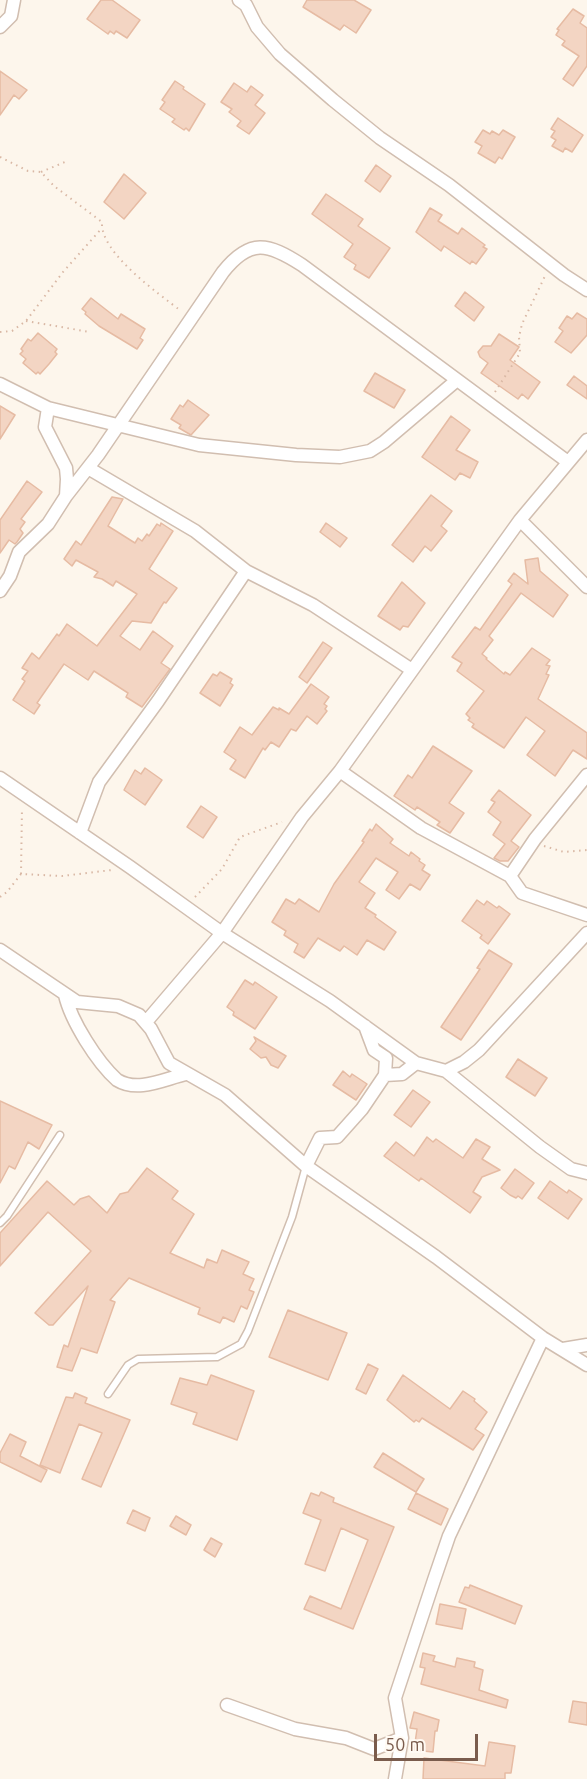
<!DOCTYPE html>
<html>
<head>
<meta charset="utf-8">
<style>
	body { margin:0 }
	#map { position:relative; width:587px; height:1779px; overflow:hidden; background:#fdf6ec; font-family:Ubuntu,sans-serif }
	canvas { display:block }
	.scale { position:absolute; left:374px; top:1734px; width:104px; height:27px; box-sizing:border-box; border:3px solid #7a5c4d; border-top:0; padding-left:8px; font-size:18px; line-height:21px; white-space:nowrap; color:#7a5c4d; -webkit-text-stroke:4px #fffaf3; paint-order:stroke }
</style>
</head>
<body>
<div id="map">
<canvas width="587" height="1779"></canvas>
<div class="scale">50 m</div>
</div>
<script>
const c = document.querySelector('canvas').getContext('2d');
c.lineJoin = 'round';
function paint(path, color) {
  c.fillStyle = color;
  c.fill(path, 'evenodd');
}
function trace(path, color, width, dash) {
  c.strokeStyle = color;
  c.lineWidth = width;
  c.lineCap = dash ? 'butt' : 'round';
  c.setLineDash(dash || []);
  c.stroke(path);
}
const building = new Path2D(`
	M101 0H112L140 20 127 38 116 31 114 34 110 31 108 34 87 19Z
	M307 0H354L371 10 356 33 344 25 340 30 303 7Z
	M573 9 584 16 580 23 587 28V66L573 86 563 79 579 56 562 45 565 41 556 35 559 30 557 29Z
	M0 71 27 90 19 99 14 95 0 115Z
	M175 81 184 87 183 89 205 104 189 131 186 128 184 130 172 122 175 119 160 109 165 102 162 100Z
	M234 83 247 92 251 86 263 95 255 105 265 113 249 134 237 126 241 121 229 112 232 109 221 102Z
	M558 118 583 135 572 152 565 148 563 152 552 146 556 140 551 137 555 131 551 129Z
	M483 130 490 134 492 131 499 135 503 130 515 137 502 159 499 157 495 163 478 153 482 146 475 142Z
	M376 165 391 176 380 192 365 181Z
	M124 174 146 193 124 219 104 202Z
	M326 194 363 219 358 226 390 248 369 278 354 269 356 265 344 257 353 244 312 214Z
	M430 208 442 215 438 221 458 234 462 228 485 245 483 247 487 249 476 264 472 261 470 264 444 246 441 251 416 232Z
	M465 292 484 307 474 321 455 306Z
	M91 298 118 319 121 314 145 329 140 338 143 340 137 349 99 326 85 314 86 312 82 309Z
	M577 313 587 319V335L571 353 555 342 563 331 559 328 567 316 572 319Z
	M38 333 57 349 55 352 57 354 49 364 40 374 38 372 36 374 23 363 26 359 20 354 23 351 21 349 28 339 31 341Z
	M499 334 519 347 510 360 540 382 528 399 522 394 518 399 481 373 488 363 480 357 478 352 483 346H491Z
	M375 373 405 390 394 408 364 391Z
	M574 376 587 386V399L567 385Z
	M188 400 209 415 191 435 179 428 181 425 171 419 180 405 183 407Z
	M0 406 15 415 0 439Z
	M451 416 470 430 456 450 478 462 470 478 460 473 455 480 422 457Z
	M27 481 42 492 21 519 25 522 20 529 23 533 17 542 15 544 9 540 0 553V520Z
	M431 495 452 511 441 526 447 531 431 551 425 546 413 562 392 545Z
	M112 497 123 499 108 526 135 543 138 538 142 541 147 534 149 536 157 524 160 526 161 523 173 531 149 569 177 588 166 603 164 602 151 623 132 621 120 636 140 650 153 631 173 646 161 663 170 669 142 707 126 697 128 693 94 671 88 680 64 664 37 703 40 705 34 714 13 700 25 681 22 679 28 671 22 668 32 653 39 659 57 634 59 636 67 624 97 646 137 594 116 581 113 586 102 579 94 577 98 572 76 560 72 566 64 559 76 541 81 545Z
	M326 523 347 538 340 547 320 532Z
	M538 558 540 571 568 595 553 617 521 593 489 636 493 640 482 654 487 658 486 659 504 674 505 672 510 675 532 648 550 660 546 665 550 666 546 674 549 675 538 699 587 733V759L573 750 555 776 527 755 545 731 526 717 504 748 472 727 474 724 468 720 470 718 466 714 484 691 457 671 462 663 452 657 475 627 480 630 512 584 508 581 514 573 528 584 525 560Z
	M402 582 425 603 408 627 403 626 400 630 378 616Z
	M323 642 332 648 307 683 299 677Z
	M220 672 232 679 230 683 233 685 220 706 200 693 213 674 217 676Z
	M311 684 329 697 324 704 327 706 325 709 327 711 317 724 307 716 296 731 291 729 279 747 271 742 265 750 263 748 245 778 230 769 236 760 224 752 240 727 252 735 273 707 279 710V708L289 714Z
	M433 746 472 771 449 803 464 813 450 833 437 825 440 822 417 807 415 810 394 796 408 775 412 778Z
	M145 768 162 780 145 805 124 790 135 770 141 774Z
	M499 790 531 815 511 841 519 847 508 861H500L494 858 505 844 493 835 501 822 488 812 495 802 491 800Z
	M201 806 217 817 203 838 187 827Z
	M376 824 393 839 390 843 409 856 411 852 420 859 419 861 425 865 422 870 430 875 420 890 410 884 399 899 386 890 398 872 376 858 359 882 375 893 365 908 376 915 375 917 396 932 384 950 367 940 357 955 344 946 340 951 318 938 304 958 294 952 298 944 284 935 286 931 272 922 286 899 295 904 299 899 319 912 334 884 364 842 362 841 370 829 372 831Z
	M477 900 484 905 487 901 497 908 499 906 510 914 488 944 480 938 482 935 462 921Z
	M489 950 512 964 511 966 461 1040 441 1027 480 969 477 968Z
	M245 980 253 985 255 982 277 997 255 1029 233 1015 234 1012 227 1007Z
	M254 1037 286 1056 278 1068 271 1065 266 1057 261 1058 250 1049 256 1041Z
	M518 1059 547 1078 535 1096 506 1077Z
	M343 1071 350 1077 352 1074 367 1084 356 1100 333 1085Z
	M413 1090 430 1102 411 1127 394 1115Z
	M0 1101 52 1125 39 1149 28 1142 15 1169 9 1166 0 1183Z
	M427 1137 433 1142 436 1139 463 1158 476 1139 490 1147 482 1159 500 1170 482 1177 473 1192 481 1197 470 1213 421 1178 419 1181 384 1156 396 1142 414 1156Z
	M147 1168 178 1191 172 1199 194 1214 170 1253 204 1268 207 1259 217 1263 222 1250 249 1262 243 1274 254 1279 249 1290 254 1292 247 1309 241 1306 234 1322 223 1317 220 1323 198 1314 200 1308 129 1278 110 1300 115 1302 97 1353 81 1348 72 1371 57 1367 64 1345 68 1347 88 1286 53 1325H49L35 1313 91 1251 48 1212 0 1266V1233L47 1181 74 1205 80 1199 89 1196 107 1213 120 1194 128 1192Z
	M515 1169 534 1183 522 1199 518 1196 516 1198 510 1195 501 1188Z
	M550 1181 567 1193 569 1190 582 1199 568 1219 538 1198Z
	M288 1310 347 1333 328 1380 269 1357Z
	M368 1364 378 1369 366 1394 356 1389Z
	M211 1375 254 1391 237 1440 193 1424 197 1413 171 1404 180 1378 207 1385Z
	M403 1375 450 1409 463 1391 475 1399 474 1401 487 1412 475 1429 484 1435 473 1450 422 1418 419 1422 416 1420 414 1422 387 1400Z
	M75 1393 87 1398 85 1403 130 1420 101 1487 82 1479 102 1433 79 1424 60 1473 40 1465 66 1397 73 1398Z
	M10 1434 26 1442 20 1456 47 1470 41 1482 0 1462V1453Z
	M383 1453 424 1479 416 1492 374 1467Z
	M321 1492 334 1498 333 1502 394 1527 353 1629 304 1609 310 1596 341 1609 368 1540 341 1528 325 1571 305 1564 321 1520 303 1513 311 1493 319 1496Z
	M416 1493 448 1509 441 1525 408 1509Z
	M133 1510 150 1518 145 1531 127 1523Z
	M176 1516 191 1525 186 1535 170 1526Z
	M211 1538 222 1544 215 1557 204 1550Z
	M470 1585 522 1606 515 1624 459 1602 465 1587 469 1588Z
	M440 1604 466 1609 462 1629 436 1624Z
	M423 1653 435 1656 433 1661 455 1667 457 1658 475 1662 474 1667 483 1670 479 1690 508 1700 506 1708 421 1684 425 1668 420 1667Z
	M573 1701 587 1703V1725L569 1722Z
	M414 1712 439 1720 437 1731H435L433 1752 414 1750 417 1729 410 1728Z
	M489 1742 515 1746 511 1773H505V1779H423L424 1758 485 1766Z`);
paint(building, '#f3d5c3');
trace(building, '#e6bba3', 1.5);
const lane = new Path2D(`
	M0 1223 7 1216 60 1135
	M108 1394 128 1365 138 1359 217 1357 241 1344 248 1331 292 1217 306 1166`);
const street = new Path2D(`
	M239 0 246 5 257 27 280 54 333 100 380 138 449 185 564 275 587 290
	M0 27 11 16 14 0
	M0 384 48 408 45 427 66 468 67 479 66 496 48 524 19 552 10 576 0 591
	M48 408 199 445 296 455 340 457 370 451 384 442 457 380
	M88 468 195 531 246 571 313 605 412 670
	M66 496 98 455 223 272C250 238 268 243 302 265L568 462
	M520 520 587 587
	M340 771 421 828 510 876 522 893 587 915
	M0 778 130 867 222 933 330 1001 416 1063
	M80 833 99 782 158 701 246 571
	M510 876 535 839 587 775
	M0 950 77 1002 118 1006 139 1015 151 1029 169 1063 225 1095 306 1166 436 1257 543 1338 587 1365
	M65 995C71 1021 97 1062 117 1080 138 1093 164 1079 186 1074
	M146 1022 222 933 302 817 340 771 520 520 587 440
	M365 1026 374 1050 386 1058 385 1075
	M446 1071 540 1147 571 1169 587 1173
	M306 1166 320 1138 337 1137 362 1109 385 1075 402 1074 416 1063 446 1071 464 1062 479 1050 587 933
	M563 1349 587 1345
	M227 1705 295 1729 346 1738 374 1749 402 1738
	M395 1779 402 1738 395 1698 434 1580 449 1536 543 1338`);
trace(lane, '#d1beb0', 9);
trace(street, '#d1beb0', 15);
trace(new Path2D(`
	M0 157 28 171 41 172 54 186 102 222C100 253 158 293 181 311
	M41 172 65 162
	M26 321 90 332
	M0 332 12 331 26 321 63 272 102 228
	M495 392 520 353 519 337 522 324 545 276
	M544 846 564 852 587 850
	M21 874 22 808
	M0 897 7 892 21 874 62 876 112 870
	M195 897 222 869 240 837 282 822`), '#d9b8a5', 2, [1.5, 4.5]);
trace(lane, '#fff', 6);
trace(street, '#fff', 12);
</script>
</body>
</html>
